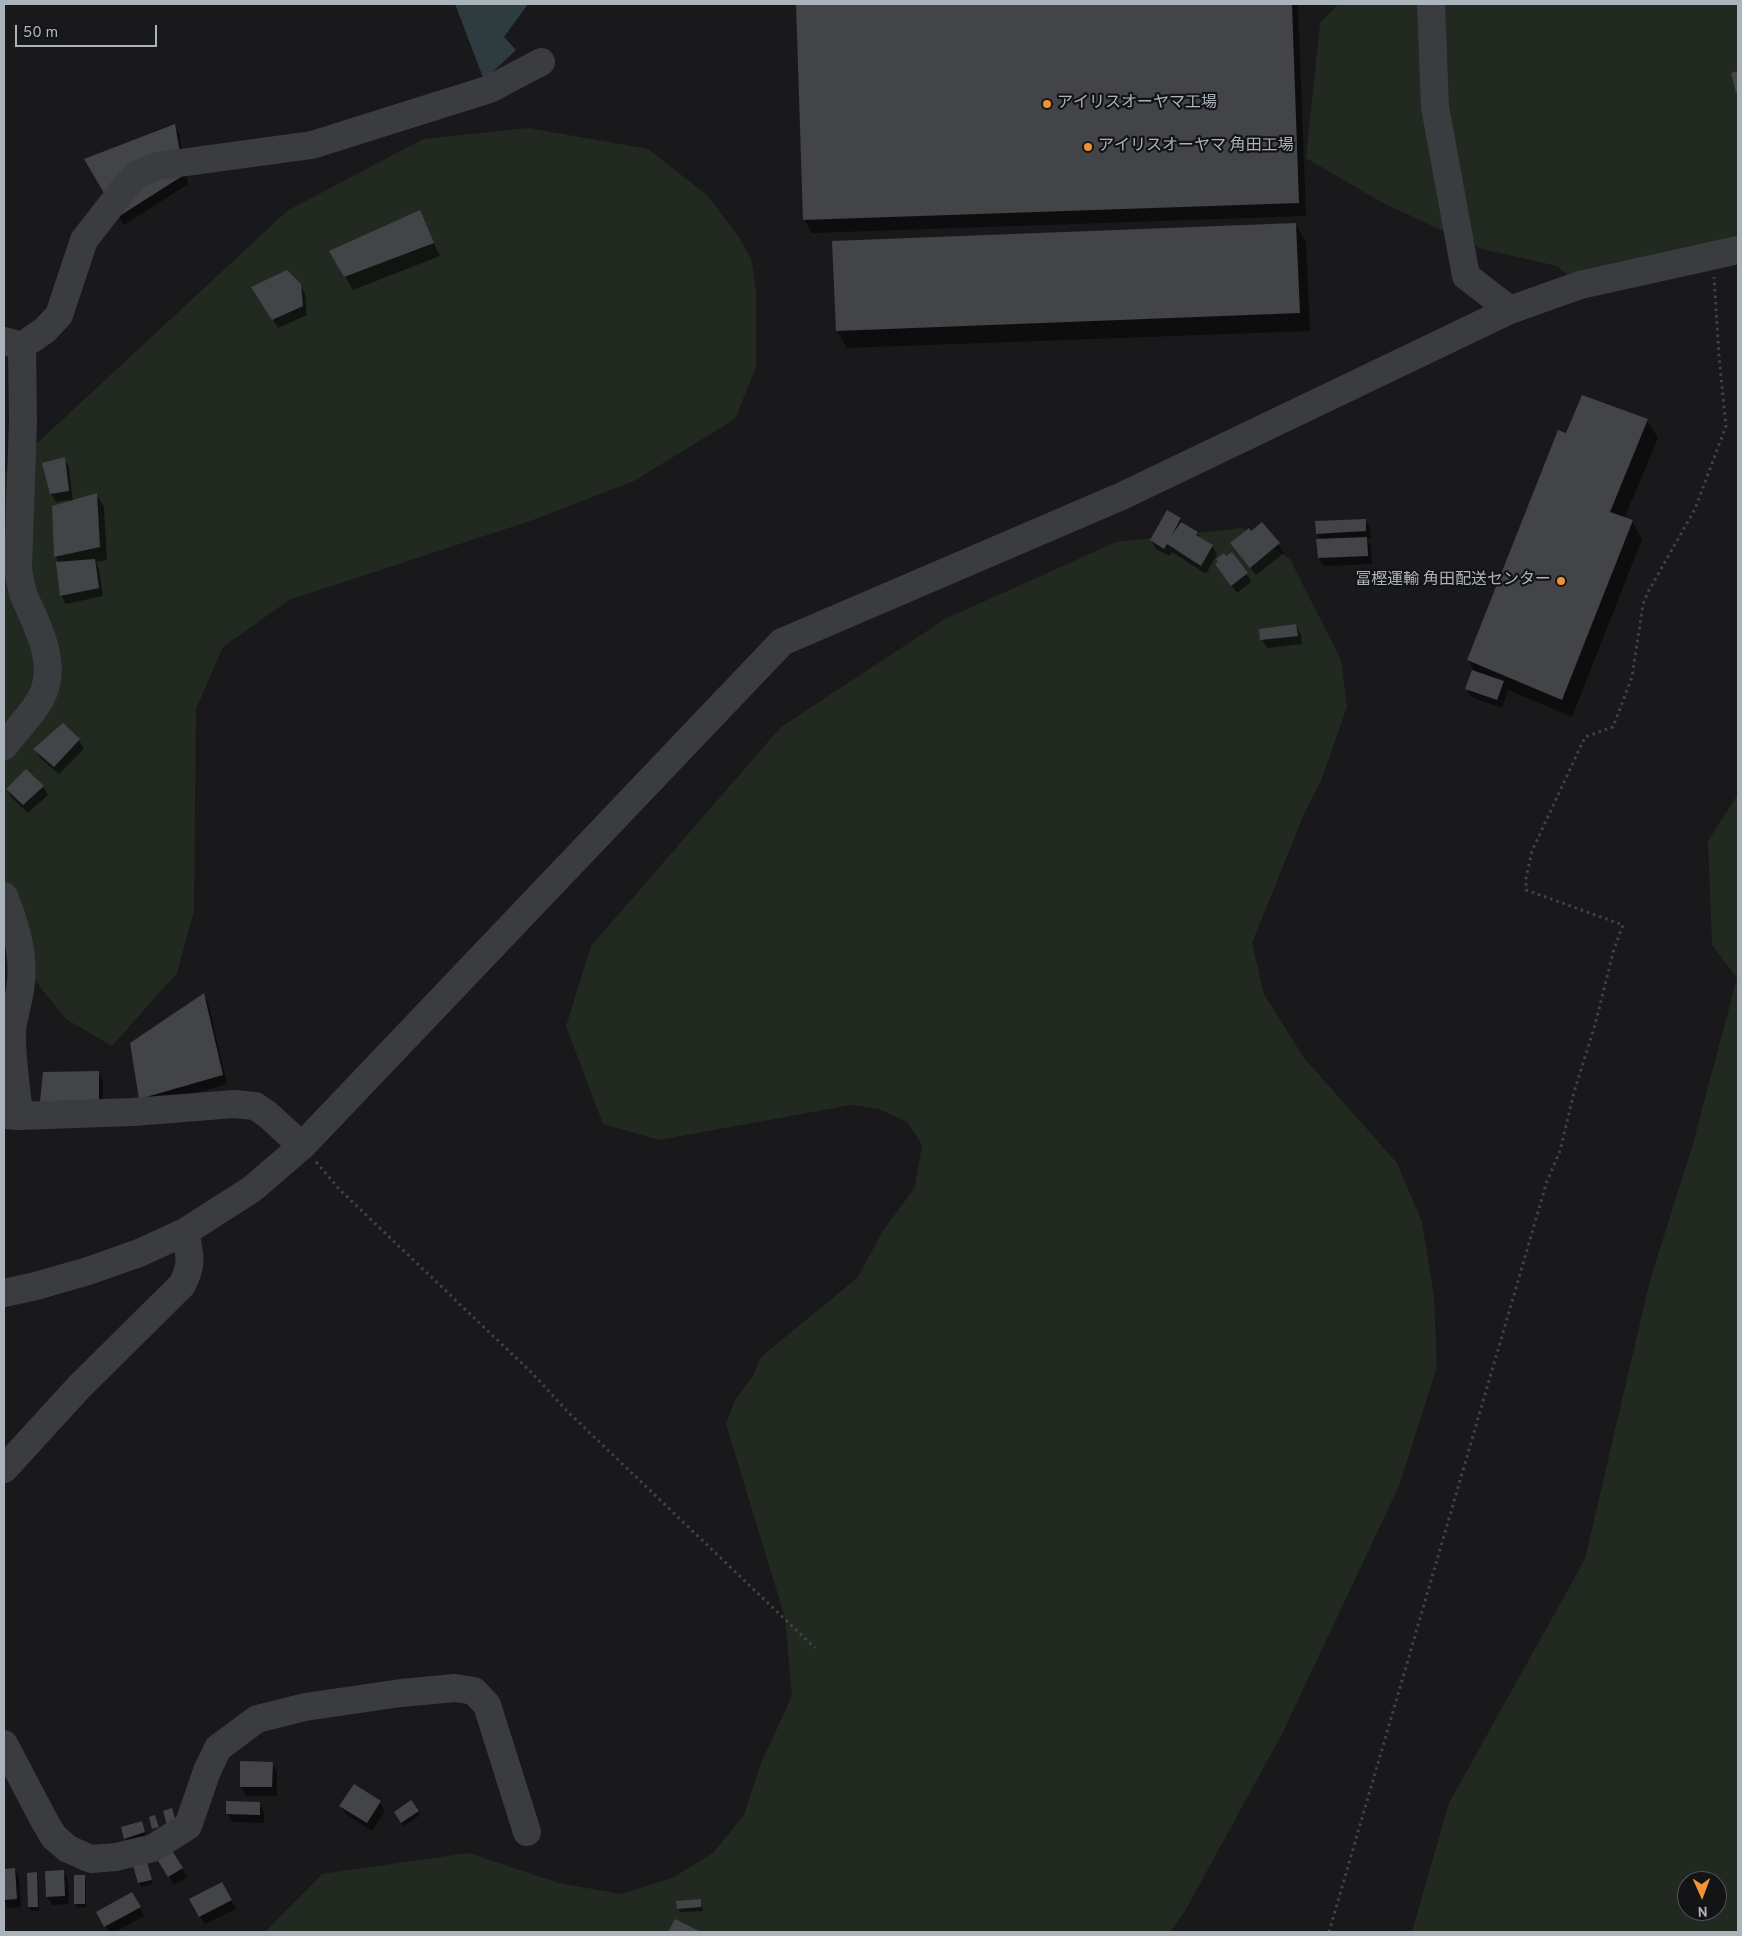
<!DOCTYPE html>
<html>
<head>
<meta charset="utf-8">
<style>
	body { margin:0 }
	#map { position:relative; width:1742px; height:1936px; overflow:hidden; background:#19191b; font-family:Overpass,sans-serif }
	canvas { display:block }
	.frame { position:absolute; inset:0; border:5px solid #abb3bb; pointer-events:none }
	.north { position:absolute; left:1677px; top:1871px; width:50px; height:50px; box-sizing:border-box; background:#141416; border:1px solid #505458; border-radius:50%; rotate:178deg; font-size:14px; font-weight:700; line-height:20px; text-align:center; color:#abb3bb }
	.north::after { content:''; display:block; margin:auto; width:18px; height:22px; background:#f39138; clip-path:polygon(50% 0,100% 100%,50% 72%,0 100%) }
	.scale { position:absolute; left:15px; top:25px; width:142px; height:22px; box-sizing:border-box; border:2px solid #abb3bb; border-top:0; padding-left:6px; font-size:15px; line-height:18px; white-space:nowrap; color:#abb3bb; -webkit-text-stroke:4px #141416; paint-order:stroke }
</style>
</head>
<body>
<div id="map">
<canvas width="1742" height="1936"></canvas>
<div class="frame"></div>
<div class="north">N</div>
<div class="scale">50 m</div>
</div>
<script>
const c = document.querySelector('canvas').getContext('2d');
c.lineJoin = 'round';
function paint(path, color) {
  c.fillStyle = color;
  c.fill(path, 'evenodd');
}
function trace(path, color, width, dash) {
  c.strokeStyle = color;
  c.lineWidth = width;
  c.lineCap = dash ? 'butt' : 'round';
  c.setLineDash(dash || []);
  c.stroke(path);
}
function write(font, color, halo, rows, align = 'center') {
  c.font = font + ' Overpass,"Noto Sans JP",sans-serif';
  c.lineWidth = 4.5;
  c.setLineDash([]);
  c.textBaseline = 'middle';
  c.strokeStyle = halo;
  c.fillStyle = color;
  for (const [text, x, y, turn = 0] of rows) {
    c.save();
    c.translate(x, y);
    c.rotate((+turn || 0) * Math.PI / 180);
    c.textAlign = isNaN(turn) ? turn : align;
    if (halo) c.strokeText(text, 0, 0);
    c.fillText(text, 0, 0);
    c.restore();
  }
}
paint(new Path2D(`
	M1339 4H1738V251L1580 285 1557 266 1482 249 1381 202 1306 158 1320 23Z
	M528 128 648 149 707 195 738 236 751 258 756 290V367L735 419 634 481 533 520 289 600 223 647 196 709 194 911 177 973 112 1046 66 1019 43 991 4 934V474L287 211 423 139Z
	M1242 528 1290 559 1341 660 1347 707 1321 781 1304 814 1252 943 1264 994 1304 1058 1397 1163 1422 1222 1434 1297 1437 1367 1399 1486 1282 1734 1185 1911 1170 1932H265L322 1874 469 1853 559 1883 621 1894 672 1878 713 1853 744 1815 761 1763 792 1696 785 1618 726 1424 735 1400 753 1376 761 1357 857 1278 883 1231 915 1187 922 1145 907 1122 879 1109 851 1105 659 1140 603 1124 566 1026 591 946 780 728 945 619 1116 542Z
	M1738 794V1932H1412L1449 1803 1585 1559 1650 1280 1692 1147 1737 978 1712 945 1708 841ZM1687 1881H1717V1911H1687Z`), '#212921');
paint(new Path2D(`
	M455 4H528L504 37 516 50 484 80Z`), '#2e3b3f');
paint(new Path2D(`
	M797 4H1298L1306 216 812 233 804 220Z
	M174 126 179 134 188 184 124 225 85 160Z
	M419 211 440 256 353 290 331 251Z
	M1296 225 1306 242 1310 331 847 348 837 330Z
	M300 285 305 294 307 315 278 328 258 296Z
	M1647 420 1658 438 1624 519 1632 521 1642 539 1572 717 1508 690 1502 708 1471 697 1466 688 1475 673 1468 660 1566 435Z
	M64 458 69 467 73 501 96 494 104 507 107 560 96 562 99 569 103 596 66 604 61 595 59 563 55 556 69 502V500L56 502 51 494 44 464Z
	M1167 512 1180 519 1184 525 1197 533 1201 539 1212 546 1217 554 1206 574 1172 552 1169 556 1156 549 1151 540Z
	M1365 520 1370 528 1371 539H1367L1371 546 1372 564 1324 566 1319 558 1321 540 1317 533Z
	M1262 523 1284 553 1256 575 1232 543Z
	M1222 573 1247 574 1251 582 1237 593Z
	M1296 626 1301 634 1302 644 1267 648 1262 640Z
	M79 740 84 749 59 774 40 758 35 750Z
	M43 786 48 795 28 813 12 798 7 790Z
	M203 994 208 1003 227 1084 145 1107 140 1098Z
	M98 1072 103 1081V1112H40Z
	M272 1763 277 1772V1796H246L241 1787Z
	M354 1785 380 1802 385 1811 372 1831 346 1814 341 1806Z
	M411 1801 420 1815 404 1826 397 1816Z
	M259 1803 264 1812V1823L232 1822 227 1813Z
	M143 1826 146 1836 128 1842 125 1838Z
	M170 1849 187 1877 174 1885 157 1857Z
	M133 1863H147L153 1884 141 1887Z
	M4 1870H15L19 1878 21 1907 8 1908 4 1900Z
	M63 1871 68 1880 69 1904 52 1905 47 1896Z
	M28 1874H36L38 1877 39 1911H31L29 1907Z
	M84 1877 86 1880V1907L78 1908 75 1904Z
	M227 1892 236 1909 205 1924 200 1916Z
	M132 1893 144 1916 115 1932H109L98 1913Z
	M700 1900 703 1911 680 1912 678 1908Z`), '#0007');
paint(new Path2D(`
	M796 4H1292L1299 203 803 220Z
	M1738 71V92L1736 93 1731 73Z
	M175 124 184 175 118 217 84 159Z
	M420 210 434 243 344 277 329 251Z
	M1296 223 1300 313 836 331 832 241Z
	M287 270 301 284 303 306 272 320 251 287Z
	M1582 395 1648 419 1610 512 1633 520 1562 700 1467 660 1558 430 1566 433Z
	M65 457 69 491 50 494 42 463Z
	M97 493 100 547 54 557 52 506Z
	M1167 510 1181 518 1172 535 1181 522 1198 532 1196 535 1213 545 1201 566 1167 544 1164 549 1150 540Z
	M1366 519V531L1316 534 1315 521Z
	M1262 522 1280 543 1250 568 1230 543 1249 528 1251 531Z
	M1367 537 1368 556 1318 558 1316 539Z
	M1232 552 1248 573 1231 586 1215 564 1218 562 1216 559 1224 553 1226 556Z
	M95 559 99 588 60 596 56 562Z
	M1296 624 1298 636 1260 640 1259 629Z
	M1472 670 1504 681 1497 700 1465 689Z
	M63 723 80 739 54 767 33 749Z
	M26 769 44 786 23 805 6 789Z
	M204 993 223 1075 139 1099 130 1043Z
	M99 1071V1104L39 1112 43 1072Z
	M240 1761 273 1762 272 1787H240Z
	M354 1784 381 1801 367 1823 339 1806Z
	M411 1800 419 1811 401 1823 394 1812Z
	M226 1801 260 1802V1815L226 1814Z
	M172 1808 176 1822 167 1825 163 1811Z
	M155 1815 159 1827 152 1829 149 1817Z
	M142 1821 145 1832 124 1839 121 1827Z
	M170 1847 183 1868 168 1877 155 1856Z
	M146 1858 152 1880 138 1883 132 1862Z
	M15 1868 17 1899 4 1900V1869Z
	M64 1870 65 1896 46 1897 45 1871Z
	M37 1872 38 1907H28L27 1873Z
	M74 1875H85V1904H74Z
	M222 1882 232 1900 199 1917 189 1899Z
	M132 1892 141 1907 104 1927 96 1912Z
	M701 1899V1907L677 1909 676 1901Z
	M675 1919 701 1932H668Z`), '#434448');
trace(new Path2D(`
	M316 1162 340 1190 533 1374 568 1412 815 1648
	M1329 1932 1547 1181 1560 1151 1574 1092 1595 1025 1614 949 1623 925 1526 890V878L1532 851 1585 737 1613 727 1632 677 1643 604 1648 592 1695 509 1726 426 1719 356 1714 277`), '#404347', 3, [2.5, 4]);
trace(new Path2D(`
	M1431 4 1435 107 1466 276 1510 310
	M4 341 22 346 45 330 59 315 84 240 126 186 138 174 158 166 312 145 490 89 541 62
	M4 746C15 732 33 713 41 698 59 664 37 626 24 596 21 587 20 578 18 569L23 421 22 346
	M4 896C15 924 24 952 21 982 20 999 13 1015 12 1032 11 1057 17 1090 19 1116
	M4 1115 19 1116 133 1112 234 1104 255 1106 267 1114 302 1146
	M4 1293 36 1286 88 1271 139 1253 185 1232 252 1189 302 1146 782 642 1122 496 1510 310 1580 285 1738 250
	M4 1469 79 1387 182 1285C193 1264 190 1255 185 1232
	M4 1744 45 1822 54 1837 68 1849 91 1859 116 1857 153 1848 188 1826 207 1771 218 1748 257 1719 305 1707 401 1693 455 1688 474 1691 487 1705 527 1832`), '#3a3c40', 28);
for (const [x, y, r, color] of [
	[1047,104,5,"#f39138"],
	[1088,147,5,"#f39138"],
	[1561,581,5,"#f39138"]
]) {
  const dot = new Path2D();
  dot.arc(x, y, r, 0, 2 * Math.PI);
  c.fillStyle = color;
  c.fill(dot);
  trace(dot, '#141416', 2);
}
write('16px', '#abb3bb', '#141416', [
	["アイリスオーヤマ工場",1057,104],
	["アイリスオーヤマ 角田工場",1098,147],
	["冨樫運輸 角田配送センター",1551,581,"right"]
], 'left');
</script>
</body>
</html>
